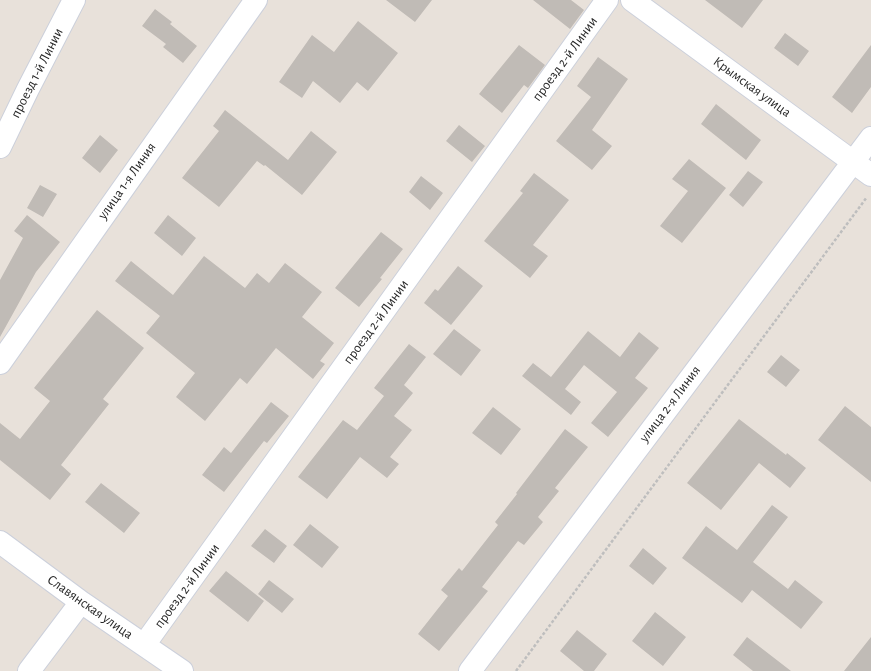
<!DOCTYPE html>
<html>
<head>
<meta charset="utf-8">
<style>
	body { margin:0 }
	canvas { display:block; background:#e8e1da }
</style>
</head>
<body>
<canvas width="871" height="671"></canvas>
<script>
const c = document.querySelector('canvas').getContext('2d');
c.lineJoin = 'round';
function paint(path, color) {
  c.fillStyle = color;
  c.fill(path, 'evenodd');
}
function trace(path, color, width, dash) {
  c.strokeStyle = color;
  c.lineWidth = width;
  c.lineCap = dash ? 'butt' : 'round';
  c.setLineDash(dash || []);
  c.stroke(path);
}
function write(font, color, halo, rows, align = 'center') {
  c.font = font + ' "Alegreya Sans",sans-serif';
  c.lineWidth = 3.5;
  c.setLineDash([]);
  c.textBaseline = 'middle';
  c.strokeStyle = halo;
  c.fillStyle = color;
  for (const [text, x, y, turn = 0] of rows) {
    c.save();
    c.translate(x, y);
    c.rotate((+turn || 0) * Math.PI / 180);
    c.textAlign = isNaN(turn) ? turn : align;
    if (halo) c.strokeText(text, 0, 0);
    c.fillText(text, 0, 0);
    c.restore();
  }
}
paint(new Path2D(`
	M386 0H432L415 22Z
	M533 0H571L584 10 570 29Z
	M705 0H763L742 28Z
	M155 9 172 22 170 24 197 46 183 63 163 47 166 44 142 26Z
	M358 21 398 53 368 91 357 82 340 103 313 81 302 98 279 82 312 35 334 52Z
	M785 33 809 51 798 66 774 48Z
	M519 45 545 65 528 88 524 85 502 113 479 94Z
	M871 45V87L852 113 832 97Z
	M598 57 628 79 592 130 612 146 592 170 556 141 591 97 577 86Z
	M716 104 761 140 746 160 701 124Z
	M225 110 288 160 311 131 337 152 302 195 265 165 264 166 257 161 219 207 182 178 219 131 213 126Z
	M459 125 485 146 472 162 446 141Z
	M100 135 118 150 100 173 82 158Z
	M689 159 726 188 682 243 660 226 688 191 672 179Z
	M748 171 763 182 743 207 729 195Z
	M534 173 569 200 533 245 548 256 530 278 484 241 523 193 520 191Z
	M421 176 443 193 430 210 409 192Z
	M40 185 57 194 43 217 27 208Z
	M27 215 60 242 36 272 0 337V280L23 238 14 231Z
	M168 215 196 238 182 256 154 233Z
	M381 232 403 249 380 278 382 279 359 307 335 288Z
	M204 256 245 288 257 273 269 283 285 263 322 292 302 317 334 343 320 361 325 364 313 379 276 348 247 384 240 378 205 421 176 397 195 373 146 333 160 316 115 281 131 261 173 295Z
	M458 266 483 286 451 325 424 303 435 289 438 291Z
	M97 310 144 348 103 399 109 404 61 465 71 474 50 500 0 460V423L20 439 50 401 34 388Z
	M454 329 481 350 461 376 433 354Z
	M588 331 620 357 639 332 659 348 635 378 648 388 608 437 591 423 617 392 584 365 565 389 581 402 571 415 522 376 533 363 551 377Z
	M409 344 426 357 404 385 413 393 394 416 412 430 390 457 399 464 387 478 360 457 327 499 298 477 343 420 357 430 384 396 374 388Z
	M781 355 800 370 786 387 767 372Z
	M271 402 289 416 267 443 264 441 224 492 202 475 224 447 231 453Z
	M845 406 871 427V482L818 440Z
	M493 407 521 429 501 455 472 433Z
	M739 419 786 455 787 453 806 468 790 488 759 463 721 510 687 483Z
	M565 429 588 447 555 488 559 491 538 517 543 522 524 545 518 541 482 587 488 591 439 651 418 634 448 596 441 590 459 568 462 571 498 525 495 522 517 494 516 493Z
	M101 483 140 513 124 533 85 502Z
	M772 505 788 517 753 562 788 589 795 580 823 602 801 629 752 590 742 603 682 558 706 526 737 550Z
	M310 524 339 547 322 568 293 545Z
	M265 529 287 546 274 563 251 546Z
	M643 548 667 568 653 585 629 566Z
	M226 571 264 601 248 622 209 591Z
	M269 580 294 599 282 613 258 594Z
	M655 612 686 637 663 666 632 641Z
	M577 630 607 654 594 671H584L560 651Z
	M747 637 791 671H753L733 655Z
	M871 637V671H844Z`), '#c0bbb6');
const minor = new Path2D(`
	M632 0 871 175
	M0 147 28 89 74 0
	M0 363 256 0
	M0 542 81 602 182 671
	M144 645 607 0
	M29 671 81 602
	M470 671 871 138`);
trace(minor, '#ccd0db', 24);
trace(new Path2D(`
	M516 671 867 197`), '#bebebe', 2.5, [3, 2]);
trace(minor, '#fff', 22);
write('14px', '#272727', '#fff', [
	["проезд 2-й Линии",565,59,-54],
	["проезд 1-й Линии",37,73,-63],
	["Крымская улица",752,87,36],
	["улица 1-я Линия",127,181,-55],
	["проезд 2-й Линии",376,322,-54],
	["улица 2-я Линия",670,404,-53],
	["проезд 2-й Линии",187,586,-54],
	["Славянская улица",90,607,35]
]);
</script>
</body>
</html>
